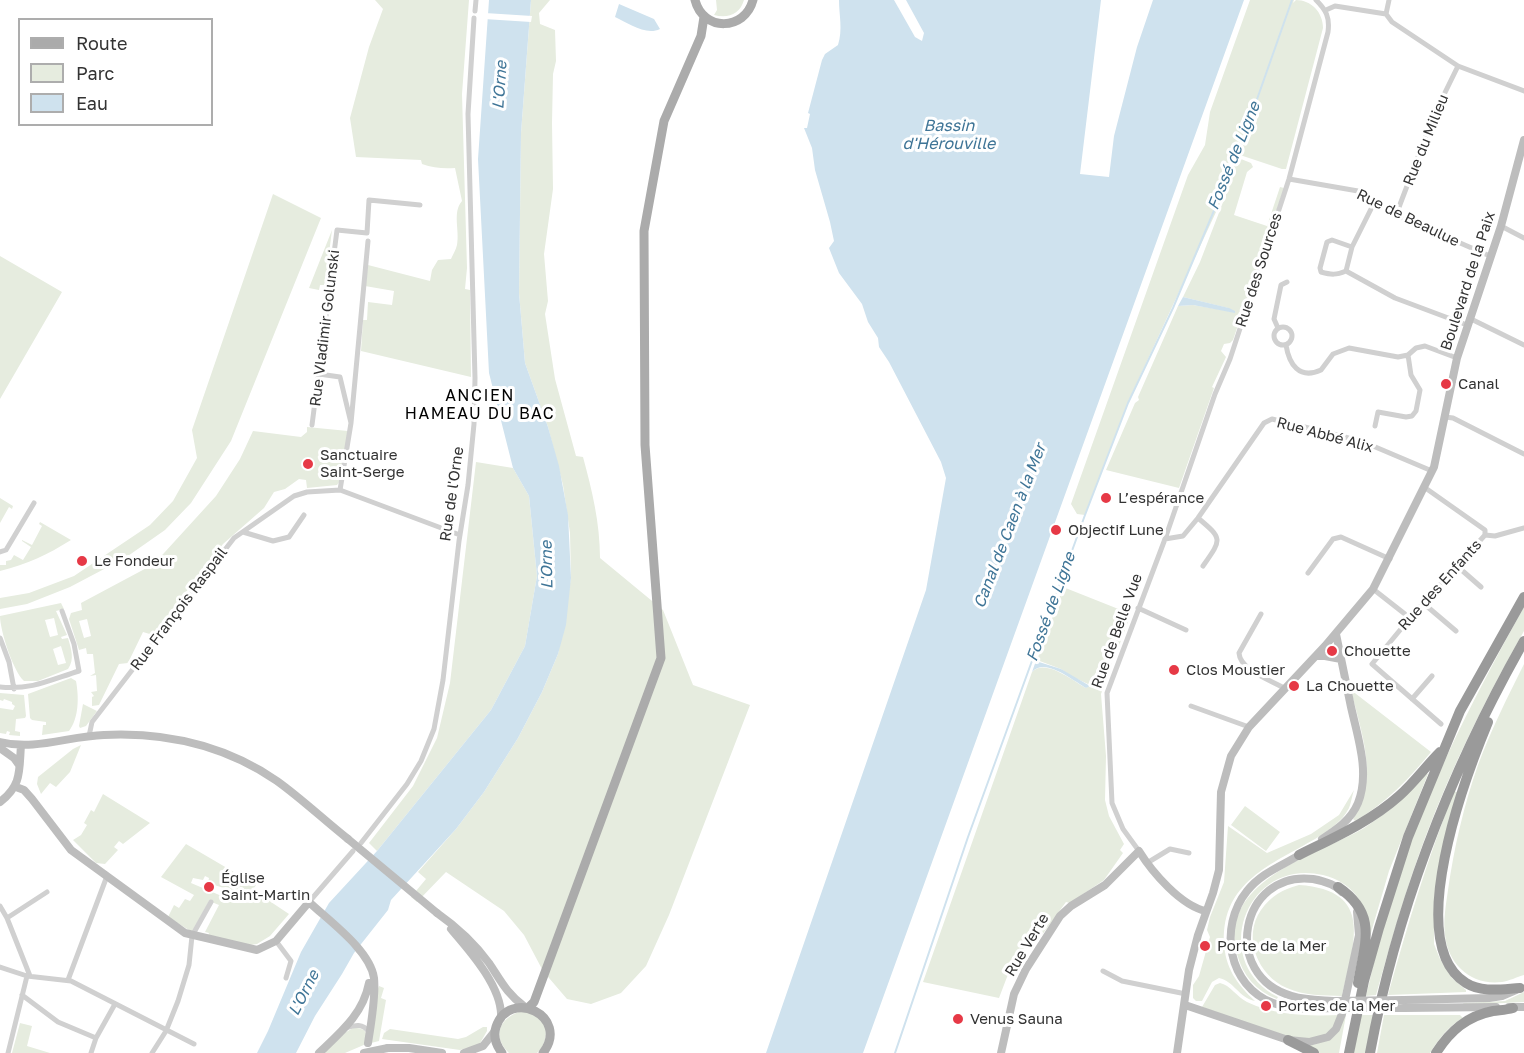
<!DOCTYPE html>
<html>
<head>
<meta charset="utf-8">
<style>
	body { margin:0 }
	#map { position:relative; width:1524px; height:1053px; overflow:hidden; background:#fff; font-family:"Golos Text",sans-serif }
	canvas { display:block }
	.legend { position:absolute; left:18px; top:18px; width:195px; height:108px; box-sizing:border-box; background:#fff; border:2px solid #adadad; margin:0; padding:8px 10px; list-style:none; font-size:18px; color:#333 }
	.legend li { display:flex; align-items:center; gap:12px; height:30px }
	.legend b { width:30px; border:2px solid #adadad }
</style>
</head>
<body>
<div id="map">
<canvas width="1524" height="1053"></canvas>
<ul class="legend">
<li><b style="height:8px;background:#ababab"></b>Route</li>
<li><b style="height:16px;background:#e6ecdf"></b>Parc</li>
<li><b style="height:16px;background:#cfe2ee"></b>Eau</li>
</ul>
</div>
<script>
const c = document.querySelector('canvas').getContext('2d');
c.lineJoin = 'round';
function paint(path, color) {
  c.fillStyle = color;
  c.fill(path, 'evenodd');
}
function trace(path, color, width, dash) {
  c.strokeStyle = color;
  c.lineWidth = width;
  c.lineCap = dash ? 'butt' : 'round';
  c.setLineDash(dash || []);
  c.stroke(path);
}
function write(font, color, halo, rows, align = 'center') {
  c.font = font + ' "Golos Text",sans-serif';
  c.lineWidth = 6;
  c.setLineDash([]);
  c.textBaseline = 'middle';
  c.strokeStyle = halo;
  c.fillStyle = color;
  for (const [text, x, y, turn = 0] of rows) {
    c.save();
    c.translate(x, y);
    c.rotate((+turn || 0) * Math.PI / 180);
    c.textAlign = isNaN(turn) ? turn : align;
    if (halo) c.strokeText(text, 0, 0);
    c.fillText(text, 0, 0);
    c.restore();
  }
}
paint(new Path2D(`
	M375 0H469L462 94 467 268 465 289 470 290 471 377 361 351 363 320H367L368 302 392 305 394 291 365 286 368 265 430 281 432 270 438 260 451 259C453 254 456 250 457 245 460 231 452 212 462 201L455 168C444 169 433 168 422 164L421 160 356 157 350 118 369 47 383 9Z
	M531 0H550L539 13 540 24 555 30 556 61 553 74 552 123 553 189 544 254 548 301 545 314 555 379 576 456 583 457C592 490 600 523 600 558L663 610 693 685 750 705 669 915 646 966 621 993 591 1004 567 999 543 971 524 935 504 911 446 872 417 902 411 897 426 879 418 872 456 829 484 792 518 738 542 692 558 654 571 578 570 533 563 485 548 427 525 363 519 293 521 133Z
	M716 0H744C740 14 728 19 714 15L717 10Z
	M1250 0H1294L1293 3 1296 0C1311 0 1323 12 1323 28L1286 169H1282L1240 155 1241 159 1251 163 1253 167 1247 172 1234 215 1267 226 1280 187 1284 188 1233 340 1230 343 1224 344 1221 351 1226 357 1212 387 1214 388 1179 488 1106 470 1135 403 1139 400 1138 397 1178 306 1193 305 1234 312 1228 308 1183 297 1200 262 1235 171 1128 402 1085 515 1077 514 1071 504 1188 175 1205 145 1210 112Z
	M273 194 321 218 231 441 191 503 165 530 125 558 70 587 27 604 0 609V598L29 593 74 576 150 525 173 501 197 458 192 430Z
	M332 230 325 285H320L319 290 309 288Z
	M0 256 62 292 0 399Z
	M307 427 348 431 340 481 337 485 307 488 306 480 299 479 285 489 274 492 264 508 223 544 153 635 143 632 128 663 119 664 99 705 92 706V697L94 696 91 692 97 691 96 675 90 676 95 673 93 654H87L86 648 79 650 69 619 71 613 82 610 81 603 154 564 216 496 240 459 253 431 301 437 307 432ZM87 619 91 636 84 638 79 621Z
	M476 462 513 468 529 496 537 576 525 646 491 710 377 851 369 843 413 786 437 738 450 683Z
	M0 498 13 506 12 509 9 507 0 523Z
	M40 522 71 540C47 555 28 564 0 571V565H6V561L11 560 14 555 23 560 31 547 22 541V540L32 545 42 526 39 524Z
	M1063 587 1131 614 1114 659H1111L1109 662 1112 664 1101 694 1106 756 1105 800 1109 816 1124 844 1120 850 1123 853 1104 880 1070 903 1066 902 1042 935 1032 943 1028 941 1007 977 999 998 923 982 1032 672C1045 658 1072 680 1086 688L1090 685 1071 676 1061 669 1037 660Z
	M61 603 64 609 56 611 67 635 61 637 62 639 68 638C71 649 75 659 68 669L38 681H24C13 671 0 630 0 616ZM54 618 58 635 50 637 45 620ZM61 646 66 663 58 665 53 649Z
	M1524 607V631C1486 698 1452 766 1425 838 1406 889 1391 942 1376 995L1366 996C1373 967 1379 939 1387 911 1419 804 1470 704 1524 607Z
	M1524 664V975C1517 977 1509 981 1502 982 1472 986 1448 965 1445 935 1443 921 1446 904 1448 890 1454 847 1464 805 1478 765 1490 732 1508 696 1524 664Z
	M71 678 76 681C79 697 79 718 69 731L42 735 43 725H46V722L32 720 30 718 28 694Z
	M1351 690 1431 752C1409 779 1385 804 1355 821L1353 819C1380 780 1361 732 1351 690Z
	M0 693 24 695 26 716 25 718 16 719 15 731 20 732V736L9 735 10 732 7 731 6 734 0 733V708L13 710 15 706 12 704V702L4 699 3 701 0 700Z
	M83 704 97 711 86 726 80 728 79 726Z
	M81 745 70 772 56 787 50 783 41 794 37 784 38 777 73 749Z
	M1426 773 1428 774 1389 871 1370 936C1367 925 1365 911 1360 901 1353 888 1337 878 1323 875 1246 857 1208 961 1278 997L1277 999C1256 991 1243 976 1237 954 1218 883 1311 856 1357 832 1365 828 1372 822 1380 817 1397 806 1411 787 1426 773Z
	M1354 790C1352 796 1351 803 1349 808 1342 822 1328 831 1315 839 1272 864 1222 882 1224 942 1225 968 1237 984 1255 1001 1239 998 1234 981 1219 978L1212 982 1202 1001H1196L1193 998V985L1199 976 1210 937 1207 930 1210 917 1224 882 1228 826 1267 853 1311 834 1339 815Z
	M1454 791 1457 792 1434 915V944L1440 959 1452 978 1466 990V992L1388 995C1407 926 1428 858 1454 791Z
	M103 794 150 823 123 844 119 841 114 847 118 850 105 864 96 863 73 840 81 835 87 825 84 823 91 810 94 812Z
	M1245 806 1280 832 1266 851 1231 825Z
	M186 844 256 885 253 890 289 914 270 936 257 944 250 945 208 936 209 933 205 932 219 905 209 901 192 932 168 917 174 905 179 908 185 899 190 901 194 895 161 877ZM205 876 209 878 208 883 227 889 224 897 191 883 193 878 203 880Z
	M1299 885C1375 890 1354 943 1342 996 1323 995 1304 996 1287 988 1258 976 1242 937 1261 910 1271 896 1283 889 1299 885Z
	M1220 983C1230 985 1237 997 1247 1002 1276 1016 1308 1016 1340 1015 1337 1021 1333 1031 1328 1035 1305 1051 1228 1016 1202 1007L1215 985Z
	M379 986 384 988 381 998 386 1000 379 1041 371 1043 376 993Z
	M1524 992V1002L1464 1005 1463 1003 1505 1001Z
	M522 1011C526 1012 533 1013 536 1015 550 1024 548 1043 537 1053H509C491 1036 500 1017 522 1011Z
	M1344 1015H1346L1339 1053H1318L1307 1045 1317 1044Z
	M1360 1015H1373L1366 1053H1353Z
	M1384 1015H1460L1463 1018C1448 1026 1439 1039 1430 1053H1377Z
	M20 1023 32 1026 27 1046 50 1053H12Z
	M355 1027 364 1030 366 1033V1044L345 1053H324L346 1032Z
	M483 1027H487V1031L479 1045 460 1050 382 1039 384 1033 390 1029 458 1039 466 1037Z`), '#e6ecdf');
paint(new Path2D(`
	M489 0H531L521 133 519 293 525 363 548 427 559 466 568 515 571 578 566 625 558 654 542 692 518 738 484 792 456 829 391 900 388 910 354 953 342 974 315 1016 296 1053H257L268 1031 301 952 329 903 377 851 491 710 525 646 537 576 529 496 513 468 489 373 478 159Z
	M839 0H1101L1080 174 1109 177 1114 136 1137 47 1153 0H1244L863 1053H766L926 590 946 478 941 462 889 362 879 347 878 338 868 322 862 304 839 273 829 248 834 241 830 222 815 170 812 148 804 128H807L810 114 808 113 822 60 825 54 838 45C843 29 839 16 839 0Z
	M619 4 654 19 660 29C646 36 628 23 615 17Z
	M1183 297 1229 308 1235 311V313L1193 305 1178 306Z
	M1037 658 1039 662 1061 669 1090 686 1086 688C1072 680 1045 657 1032 672Z`), '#cfe2ee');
paint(new Path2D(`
	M894 0H906L924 33 922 41 915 37Z
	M485 13 532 16 531 22 484 19Z`), '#fff');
trace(new Path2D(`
	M895 1053 968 837 1085 515 1128 403 1173 308 1237 156 1292 0`), '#cfe2ee', 2);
trace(new Path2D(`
	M1326 10 1335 6 1386 14 1392 22 1458 66 1524 91
	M475 11 476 0
	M1386 14 1389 0
	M1289 179 1358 191 1396 215 1490 256
	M1374 203 1352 247 1346 271 1395 298 1467 325
	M1396 215 1434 115 1458 66
	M1501 226 1524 238
	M1346 271C1336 275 1332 275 1321 272L1320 268 1327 242 1332 240 1352 247
	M1469 318 1524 345
	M1274 336a9 9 0 1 1 18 0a9 9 0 1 1-18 0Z
	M1278 328 1274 319 1281 285 1287 282
	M1286 345C1289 364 1299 380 1321 370L1333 354 1349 348 1398 357 1408 355 1416 348 1425 346 1457 358
	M319 374 340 377 351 423 340 490
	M1445 417 1453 418 1524 454
	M351 423 368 241
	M312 425 337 230 367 233 369 200 420 205
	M1375 426 1378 412 1406 417 1412 416 1416 411 1420 390 1411 375 1408 355
	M1424 487 1485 530V535
	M1198 518C1223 539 1222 539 1203 566
	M243 532 273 541 289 537 304 515
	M1485 535 1495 536 1524 528
	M1165 539 1183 536 1198 518 1264 423 1272 419 1345 437 1373 446 1432 471
	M0 552 6 550 34 503
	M1457 566 1481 587
	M1308 573 1333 539 1341 537 1390 559
	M1373 589 1410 618
	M1423 603 1456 631
	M1138 608 1186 630
	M1261 614 1239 653C1240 670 1270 680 1284 688
	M0 638 9 662 14 689
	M0 687C32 690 50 680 79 671L74 644 62 611
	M1412 699 1432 676
	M1191 706 1249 727
	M1441 724 1372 664 1410 618 1485 535
	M89 736 92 722 234 538 294 496 307 492 340 490 460 535
	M361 843 407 784 421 761 434 729 443 680 459 541 468 485 474 424 475 378 468 114 474 18
	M1139 851 1123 829 1112 803 1107 693 1165 539 1215 394 1230 359 1289 179 1328 32C1330 17 1326 10 1316 0
	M1147 863 1170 849 1189 853
	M309 902 353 851
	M0 906 7 918 30 976
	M7 918 47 892
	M276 941 291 961 286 978
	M0 967 27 976 71 981 194 1044
	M1103 971 1122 981 1186 994
	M68 980 107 876
	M22 995 58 1022 96 1038
	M346 1028C355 1025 363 1023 369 1032
	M8 1053 27 976
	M91 1053 96 1038 115 1004
	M152 1053 166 1031 178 1001 189 965 192 936 211 902`), '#d0d0d0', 5);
trace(new Path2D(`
	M1316 656H1325L1341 659
	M0 742C35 751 69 736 104 735 166 732 226 746 277 781 302 799 324 820 348 839
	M0 748 14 758 19 765
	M16 787 24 790 32 799 71 850 185 933 257 950 276 941 309 902C329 921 370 950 374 978 376 997 371 1024 368 1043
	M0 802C22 785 19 771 21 745
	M1322 839C1336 830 1351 820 1358 803 1370 773 1358 738 1351 707 1346 683 1341 658 1336 634
	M1304 852C1285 865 1263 871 1247 891 1218 927 1228 986 1273 1003 1292 1010 1313 1009 1333 1008
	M437 913C457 927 475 944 489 963 501 981 507 994 525 1007
	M451 929C470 951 503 988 501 1018
	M1404 1000 1489 998 1502 996 1516 990
	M1333 1001C1319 1000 1305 1000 1292 996 1220 976 1240 870 1313 879 1324 881 1335 884 1342 892
	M1185 1005 1288 1040 1309 1042 1328 1037 1336 1029 1342 1014 1359 935 1357 912
	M1509 1007H1524
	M1404 1008 1496 1007
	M388 1048H409L442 1053
	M319 1053C341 1032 363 1014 369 983
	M464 1053 483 1046 495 1031
	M1001 1053 1014 994 1026 969 1060 916 1071 906 1105 885 1139 851C1152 872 1181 906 1206 911
	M1177 1053 1189 970 1198 935 1213 893 1219 870 1221 792 1231 756 1249 727 1325 646 1373 589 1434 467 1457 358 1501 226 1524 140`), '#bdbdbd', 8);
trace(new Path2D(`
	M695 0C703 32 745 31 753 0
	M528 1008 534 1002 661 658 645 445 644 231 664 121 701 36 704 17
	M502 1053C496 1045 493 1036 496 1027 509 987 571 1016 543 1053`), '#ababab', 9);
trace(new Path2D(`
	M1488 722C1466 775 1402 943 1466 983 1482 993 1502 989 1520 988
	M1299 855C1333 838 1370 822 1399 796 1414 783 1426 766 1440 752
	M1338 887C1378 914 1365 942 1358 983
	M1288 1040 1314 1053
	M1349 1053 1364 981 1379 928 1408 837 1460 711 1524 597
	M1370 1053C1397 907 1451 770 1524 641
	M1436 1053C1450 1031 1467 1016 1493 1011 1500 1010 1506 1010 1513 1008`), '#9a9a9a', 10);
trace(new Path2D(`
	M348 839 437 913
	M1333 1001 1404 1000
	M1333 1008H1404
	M364 1053 388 1048`), '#bdbdbd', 8);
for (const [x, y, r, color] of [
	[1446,384,6,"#e63946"],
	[308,464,6,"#e63946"],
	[1106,498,6,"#e63946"],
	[1056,530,6,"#e63946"],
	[82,561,6,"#e63946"],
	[1332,651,6,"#e63946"],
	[1174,670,6,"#e63946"],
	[1294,686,6,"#e63946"],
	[209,887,6,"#e63946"],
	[1205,946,6,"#e63946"],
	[1266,1006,6,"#e63946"],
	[958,1019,6,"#e63946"]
]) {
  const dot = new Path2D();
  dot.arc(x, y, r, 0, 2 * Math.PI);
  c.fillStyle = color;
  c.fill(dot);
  trace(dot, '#fff', 2);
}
write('15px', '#333', '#fff', [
	["Rue du Milieu",1426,140,-68],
	["Rue de Beaulue",1408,218,26],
	["Rue des Sources",1259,270,-72],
	["Boulevard de la Paix",1468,281,-72],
	["Rue Vladimir Golunski",325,328,-83],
	["Rue Abbé Alix",1325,435,15],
	["Rue de l'Orne",452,494,-82],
	["Rue des Enfants",1440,585,-48],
	["Rue François Raspail",179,609,-53],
	["Rue de Belle Vue",1117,631,-70],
	["Rue Verte",1027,945,-59]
]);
write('15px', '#333', '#fff', [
	["Canal",1458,384],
	["Sanctuaire",320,455],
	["Saint-Serge",320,472],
	["L’espérance",1118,498],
	["Objectif Lune",1068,530],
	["Le Fondeur",94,561],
	["Chouette",1344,651],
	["Clos Moustier",1186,670],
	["La Chouette",1306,686],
	["Église",221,878],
	["Saint-Martin",221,895],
	["Porte de la Mer",1217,946],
	["Portes de la Mer",1278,1006],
	["Venus Sauna",970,1019]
], 'left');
write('italic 16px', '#3f7597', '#fff', [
	["L'Orne",500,85,-86],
	["Bassin",949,126],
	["d'Hérouville",949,144],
	["Fossé de Ligne",1234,156,-68],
	["Canal de Caen à la Mer",1010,526,-69],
	["L'Orne",547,565,-91],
	["Fossé de Ligne",1051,607,-70],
	["L'Orne",304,993,-63]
]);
c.letterSpacing = '1.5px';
write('16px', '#000', '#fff', [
	["ANCIEN",480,396],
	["HAMEAU DU BAC",480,414]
]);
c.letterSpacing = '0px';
</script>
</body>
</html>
